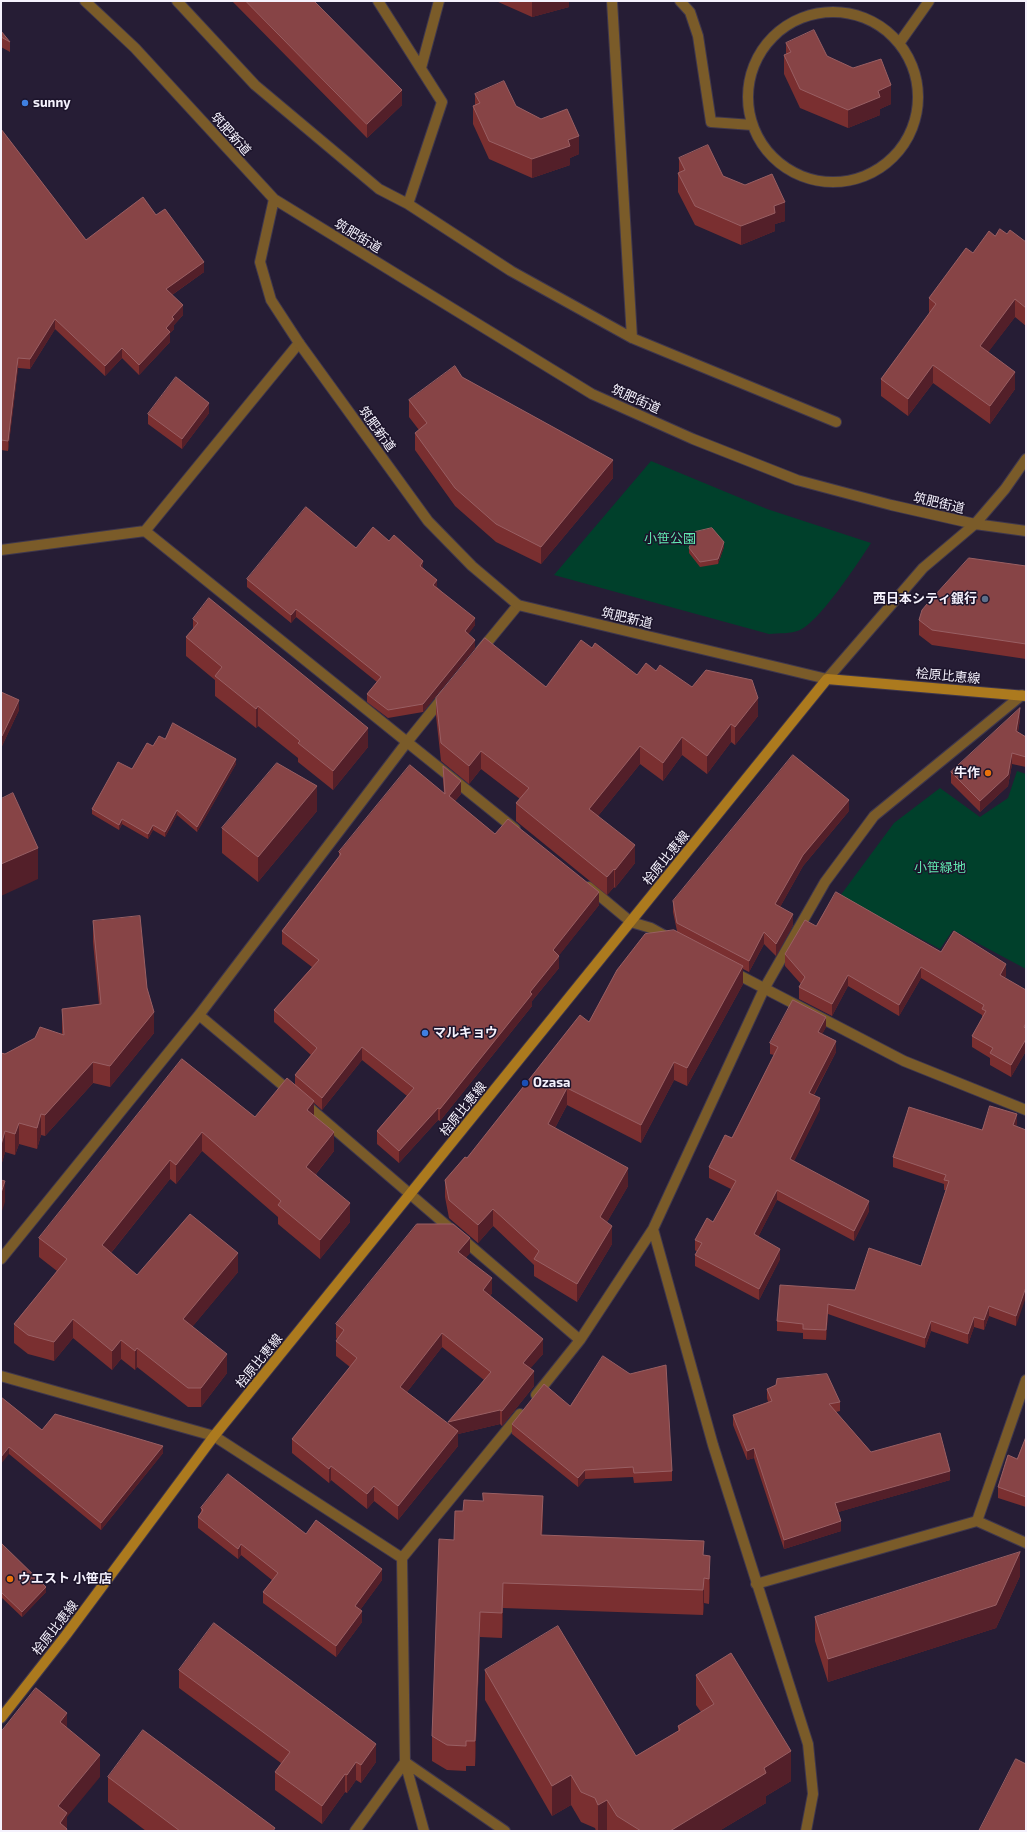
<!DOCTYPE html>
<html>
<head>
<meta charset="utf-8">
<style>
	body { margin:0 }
	#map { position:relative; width:1027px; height:1832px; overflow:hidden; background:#261d35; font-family:"Exo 2",sans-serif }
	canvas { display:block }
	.frame { position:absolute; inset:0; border:2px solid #f5f2fd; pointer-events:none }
</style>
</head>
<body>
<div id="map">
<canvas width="1027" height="1832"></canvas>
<div class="frame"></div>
</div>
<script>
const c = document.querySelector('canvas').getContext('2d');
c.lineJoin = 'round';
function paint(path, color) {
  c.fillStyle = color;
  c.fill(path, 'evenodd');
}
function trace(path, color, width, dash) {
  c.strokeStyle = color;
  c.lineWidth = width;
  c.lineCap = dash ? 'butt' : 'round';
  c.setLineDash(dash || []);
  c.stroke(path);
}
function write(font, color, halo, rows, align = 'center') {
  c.font = font + ' "Exo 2","Noto Sans JP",sans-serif';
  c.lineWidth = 3;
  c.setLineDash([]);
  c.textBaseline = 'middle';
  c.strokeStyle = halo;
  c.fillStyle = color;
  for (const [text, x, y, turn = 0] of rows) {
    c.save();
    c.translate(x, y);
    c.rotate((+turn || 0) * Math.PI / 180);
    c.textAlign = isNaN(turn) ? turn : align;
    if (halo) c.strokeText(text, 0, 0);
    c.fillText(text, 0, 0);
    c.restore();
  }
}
paint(new Path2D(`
	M651 461 767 509 871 543C858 563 820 621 800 630 791 634 778 633 769 634L554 575Z
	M1017 771 1026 774V969L953 930 940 949 840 896 894 823 940 788 980 817 1008 798Z`), '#00402b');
const service = new Path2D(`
	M680 1 690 12 698 36 711 122 752 125
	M748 97a85 85 0 1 1 170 0a85 85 0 1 1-170 0Z
	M900 42 929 1`);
const minor = new Path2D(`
	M177 1 255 85 379 189 408 204 442 102 378 1
	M612 1 632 338
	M421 68 439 1
	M408 204 511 271 632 338 836 422
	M299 343 145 531 515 829
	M1 550 145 531
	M481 650 518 605
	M589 887 631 922 651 928 669 938
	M731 971 904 1061 1026 1110
	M199 1015 292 1093
	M304 1103 580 1340
	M653 1229 713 1445 808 1744 813 1794 806 1831
	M1 1259 199 1015 407 742 445 695
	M1 1376 214 1436 402 1558
	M536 1395 580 1340 653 1229 764 989 825 882 874 816 1022 695
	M977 1521 1026 1380
	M756 1584 977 1521 1026 1543
	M405 1762 505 1831
	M405 1762 424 1831
	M355 1831 405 1762 402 1558 520 1414`);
const tertiary = new Path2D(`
	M85 1 135 48 274 199 592 394 693 439 797 480 891 505 975 524 1026 531
	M274 199 260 262 271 300 299 343 428 521 472 566 518 605 827 679 923 568 975 524 1005 489 1026 459`);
const secondary = new Path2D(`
	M1 1718 66 1635 214 1436 827 679 1026 696`);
trace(service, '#3f374d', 12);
trace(minor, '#3f374d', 12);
trace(tertiary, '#3f374d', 12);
trace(secondary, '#3f374d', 12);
trace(service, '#7a5b29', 10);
trace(minor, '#7a5b29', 10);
trace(tertiary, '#7a5b29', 10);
trace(secondary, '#ac7a1e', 10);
paint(new Path2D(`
	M232 1H314L402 105 367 138Z
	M496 1H569V7L532 17Z
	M1 31 10 42V52L1 47Z
	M786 43 827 56 891 104 880 109V115L848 128 800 108 784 74V55L786 54Z
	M475 94 516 106 579 154 570 158V165L532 178 489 159 473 124V106L475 105Z
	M1 129 86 240 156 215 204 272 172 295 183 315 174 325V329L170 333V342L139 375 122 358 105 376 55 329 30 369 18 368 8 451 1 450Z
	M679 158 723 176 785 221 775 224V231L741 245 695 225 678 192V173H679Z
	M1007 234 1026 242V326L1015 317 988 352 1015 389 990 424 933 383 908 416 881 396V379L929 314V298L973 253 995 236Z
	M409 400 613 478 541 564 496 542 455 506 415 450V433L419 430 409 417Z
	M209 413 182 449 148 424V414Z
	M724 547 718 564 700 567 689 553V548Z
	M356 548 423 568 437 587 475 625 468 634 475 648 423 712 388 718 367 702V694L377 682 296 617 291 623 247 587V579Z
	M1026 566V659L932 645 919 635V620Z
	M193 619 368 747 333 790 298 762V758L258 726 256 728 215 696V680L186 656V637L193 629Z
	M592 648 637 675 656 671 692 687 758 716 735 745 731 742 707 774 682 755 663 781 640 764 598 816 635 863 615 888 614 887 607 895 516 821V803L520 799 481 769 469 784 441 761 436 716V698L546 687Z
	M1 692 19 710 2 746 1 745Z
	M1020 719 1018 732 1026 737V767L1012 764 1008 786 980 812 951 783V772Z
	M165 739 236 764 197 832 177 815 165 837 153 830 148 839 122 824 119 830 92 814V809L132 769 153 746Z
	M443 766 461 794 455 801 495 834 599 905 559 955V968L532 1001V1006L440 1121 438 1120 399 1163 377 1144V1131L407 1096 362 1060 322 1110 314 1103V1116L334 1151 316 1174 350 1222 320 1259 278 1224V1217L202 1151 176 1184 170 1179 111 1253 137 1275 238 1272 192 1327 227 1373 201 1407H188L137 1367 135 1370 121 1359 112 1370 73 1338 54 1361 28 1354 14 1343V1324L57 1271 39 1257V1238L182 1059 255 1117 295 1085V1075L311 1055 274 1022V1010L312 967 282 944V931L339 857V852L444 793 443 779Z
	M317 811 258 882 222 853V828Z
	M849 811 803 866 780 907 793 925 776 956 764 944 749 972 743 969V984L687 1086 674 1080 641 1143 567 1105 555 1128 628 1186 607 1222 612 1244 577 1302 534 1276V1265L493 1226 478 1243 449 1218 445 1197V1180L467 1158 589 1022 677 931 673 912V901Z
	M93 921 147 988 154 1033 110 1087 93 1083 45 1136 41 1135 37 1149 19 1144 15 1155 5 1152 1 1166V1053L5 1054 62 1034V1009L99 1004 93 942Z
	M816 926 941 952 1006 975 1005 978 1026 990V1051L1011 1077 990 1065V1058L972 1047V1036L982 1018V1015L921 978 899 1016 848 986 832 1016 799 999V987L801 984 785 966V954Z
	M826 1027 822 1034 836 1052 814 1095 820 1109 794 1161 869 1211 854 1241 777 1200 758 1237 780 1259 759 1300 695 1266V1255L697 1252 695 1250V1240L713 1222 731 1189 709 1178V1167L732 1138 774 1055 770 1054V1043Z
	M1017 1124 1016 1126V1326L989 1316 984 1330 974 1327 968 1344 931 1331 925 1348 828 1314 826 1340 803 1339V1333L777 1331V1321L921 1266 946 1190H944V1184L893 1167V1157L982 1130Z
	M470 1253 466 1257 492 1293 490 1296 543 1354 530 1368 534 1386 502 1426 500 1424 458 1434V1446L398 1520 374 1501 367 1509 331 1480 329 1483 292 1453V1439L350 1367 336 1356V1341L337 1339 336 1338V1324ZM442 1347 484 1380 448 1424 407 1392Z
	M767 1389 840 1402V1411L836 1412 871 1452 950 1480 838 1512 841 1531 784 1549 754 1458 747 1460 733 1425V1415L768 1402 767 1398Z
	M1 1397 42 1430 163 1453 101 1530 9 1454Z
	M570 1406 672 1471V1481L634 1483 633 1477 585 1479 578 1487 512 1434V1424Z
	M1026 1437V1507L998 1498V1487L1017 1459Z
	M483 1501 543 1521 542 1535 704 1555 710 1581 709 1604 704 1603 703 1615 503 1608 502 1638 480 1637 475 1766H466V1771L447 1770 432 1761V1736L454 1540 463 1511Z
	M201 1508 306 1534 382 1580 360 1610 362 1622 336 1657 263 1603V1592L272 1580 241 1555 238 1559 198 1528V1517L201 1512Z
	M1 1545 46 1592 22 1617 1 1597Z
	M1020 1576 996 1628 828 1682 815 1641V1617Z
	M179 1670 376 1762 361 1783 356 1780 347 1793 345 1792 322 1824 275 1790V1772L281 1763 179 1688Z
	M485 1670 636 1756 678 1731V1726L701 1712 696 1705V1675L791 1781 766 1796V1803L719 1831H608L607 1830 605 1831H596L595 1828 581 1822 571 1805 552 1816 485 1700Z
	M108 1777 275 1831H146L108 1802Z`), '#7a2f30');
paint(new Path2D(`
	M532 1H569V7L532 17Z
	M891 85V104L880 109V115L848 128V110L878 91Z
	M402 90V105L367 138V124Z
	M579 136V154L570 158V165L532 178V159L568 140Z
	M785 202V221L775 224V231L741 245V226L774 206Z
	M204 262V272L166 299V289Z
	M1015 299V317L980 363V346Z
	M183 305V315L174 325V329L170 333V342L139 375V365L166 328 172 317Z
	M55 319V329L30 369V359Z
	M122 348V358L105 376V366Z
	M18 358V368L8 451V441Z
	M933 365V383L908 416V399Z
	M1015 372V389L990 424V406Z
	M209 403V413L182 449V439Z
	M613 460V478L541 564V547Z
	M724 542V547L718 564V559Z
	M423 561V568L420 566Z
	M437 580V588L433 585Z
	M296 609V617L291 623V615Z
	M475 618V625L465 639V631Z
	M475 640V648L423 712V704Z
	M758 698V716L735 745V727Z
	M19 700V710L2 746V736Z
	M258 706V726L256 728V709Z
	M1020 708V719L1016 741V731Z
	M731 724V742L707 774V756Z
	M368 728V747L333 790V771Z
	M682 737V755L663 781V763Z
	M640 746V764L589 827V809Z
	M481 751V769L469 784V766Z
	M1012 753V764L1008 786 980 812V801Z
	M236 759V764L197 832V827Z
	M461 781V794L449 808V796Z
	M317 786V811L258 882V857Z
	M849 800V811L803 866 775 916V904L803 855Z
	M177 810V815L165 837V832Z
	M122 819V824L119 830V825Z
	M153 825V830L148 839V834Z
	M635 845V863L615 888V870Z
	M38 848V879L1 896V864Z
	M614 869V887L607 895V877Z
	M599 892V905L553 963V950Z
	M793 914V925L776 956V944Z
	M764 932V944L749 972V961Z
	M559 956V968L532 1001V1006L440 1121V1109L530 992Z
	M1006 964V975L1000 986V975Z
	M743 966V984L687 1086V1068Z
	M921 967V978L899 1016V1005Z
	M848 975V986L832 1016V1004Z
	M154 1012V1033L110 1087V1066Z
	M826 1017V1027L818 1042V1032Z
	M1026 1039V1051L1011 1077V1065Z
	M836 1041V1052L809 1103V1093Z
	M362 1047V1060L322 1110V1098Z
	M93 1062V1083L45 1136V1115Z
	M674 1062V1080L641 1143V1125Z
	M567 1088V1105L548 1141V1124Z
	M820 1098V1109L790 1169V1159Z
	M314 1101V1120L307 1110Z
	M438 1108V1120L399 1163V1151Z
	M41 1114V1135L37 1149V1128Z
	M1017 1114V1124L1013 1135V1125Z
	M19 1123V1144L15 1155V1134Z
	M5 1131V1152L1 1166V1145Z
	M202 1132V1151L176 1184V1165Z
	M334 1132V1151L306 1186V1167Z
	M170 1160V1179L102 1264V1245Z
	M628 1168V1186L600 1234V1217Z
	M5 1181V1202L1 1214V1193Z
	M777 1190V1200L754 1245V1234Z
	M869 1201V1211L854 1241V1231Z
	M350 1203V1222L320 1259V1240Z
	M493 1209V1226L478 1243V1225Z
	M612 1226V1244L577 1302V1284Z
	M470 1238V1253L458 1266V1252Z
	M780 1249V1259L759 1300V1289Z
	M238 1253V1272L183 1338V1319Z
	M492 1278V1293L483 1305V1290Z
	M1026 1287V1297L1016 1326V1316Z
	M828 1304V1314L826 1340V1330Z
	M989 1306V1316L984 1330V1320Z
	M974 1317V1327L968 1344V1334Z
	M73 1319V1338L54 1361V1342Z
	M931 1321V1331L925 1348V1338Z
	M442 1333V1347L400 1401V1387Z
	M543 1339V1354L523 1377V1363Z
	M121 1340V1359L112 1370V1351Z
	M137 1348V1367L135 1370V1351Z
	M227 1354V1373L201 1407V1388Z
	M534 1371V1386L502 1426V1411Z
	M500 1410V1424L458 1434V1446L398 1520V1506L448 1437V1422Z
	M163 1446V1453L101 1530V1523Z
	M9 1447V1454L1 1464V1457Z
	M754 1448V1458L747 1460V1451Z
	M331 1466V1480L329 1483V1469Z
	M585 1470V1479L578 1487V1478Z
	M950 1471V1480L835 1513V1503Z
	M374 1486V1501L367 1509V1494Z
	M543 1496V1521L541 1560V1535Z
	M841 1521V1531L784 1549V1540Z
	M241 1544V1555L238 1559V1549Z
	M1020 1552V1576L996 1628 828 1682V1659Z
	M710 1556V1581L709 1604V1579Z
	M382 1569V1580L355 1617V1606Z
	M704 1578V1603L703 1615V1590Z
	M503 1583V1608L502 1638V1613Z
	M46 1587V1592L22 1617V1612Z
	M362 1611V1622L336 1657V1646Z
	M480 1612V1637L475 1766V1741Z
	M67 1713V1735L60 1722Z
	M376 1744V1762L361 1783V1765Z
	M791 1751V1781L766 1796V1803L719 1831H670L764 1768Z
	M100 1755V1777L67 1817V1831H60L58 1806Z
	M356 1762V1780L347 1793V1775Z
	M345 1774V1792L322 1824V1806Z
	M571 1775V1805L552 1816V1786Z
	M607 1800V1830L605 1831H598V1805Z`), '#531f29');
const building = new Path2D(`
	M246 1H314L402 90 367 124Z
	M814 30 827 56 853 68 881 59 891 85 878 91 880 97 848 110 800 89 784 55 791 52 786 43Z
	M1 31 10 42 1 37Z
	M504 81 516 106 541 119 567 109 579 136 568 140 570 146 532 159 489 141 473 106 480 103 475 94Z
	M1 129 86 240 143 197 156 215 165 209 204 262 166 289 183 305 172 317 174 319 166 328 170 332 139 365 122 348 105 366 55 319 30 359 18 358 8 441 1 440Z
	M708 145 723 176 745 185 772 174 785 202 774 206 775 213 741 226 695 206 678 173 685 170 679 158Z
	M1000 229 1007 234 1010 230 1026 242V308L1015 299 980 346 1015 372 990 406 933 365 908 399 881 379 936 304 929 298 966 248 973 253 989 231 995 236Z
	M455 366 462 377 613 460 541 547 496 524 455 488 415 433 427 423 409 400Z
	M176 377 209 403 182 439 148 414Z
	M306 507 356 548 373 527 389 541 394 535 423 561 420 566 437 580 433 585 475 618 465 631 475 640 423 704 388 710 367 694 381 677 296 609 291 615 247 579Z
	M712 528 724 542 718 559 700 562 689 548 695 532Z
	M969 558 1026 566V644L932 630 919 620 922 610 927 604Z
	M209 598 368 728 333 771 298 743 300 741 258 706 256 709 215 676 222 667 186 637 198 623 193 619Z
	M485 638 546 687 581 640 592 648 595 643 637 675 646 663 656 671 660 665 692 687 706 670 752 680 758 698 735 727 731 724 707 756 682 737 663 763 640 746 589 809 635 845 615 870 614 869 607 877 516 803 529 788 481 751 469 766 441 743 436 698Z
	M1 692 19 700 2 736 1 735Z
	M1020 708 1016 731 1026 737V757L1012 753 1008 775 980 801 951 772Z
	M173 723 236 759 197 827 177 810 165 832 153 825 148 834 122 819 119 825 92 809 118 762 132 769 147 743 153 746 159 736 165 739Z
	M793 755 849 800 803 855 775 904 793 914 776 944 764 932 749 961 677 923 673 901Z
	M277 763 317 786 258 857 222 828Z
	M410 765 445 794 443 766 461 781 449 796 495 834 508 819 599 892 553 950 559 956 530 992 532 994 440 1109 438 1108 399 1151 377 1131 414 1088 362 1047 322 1098 295 1075 317 1048 274 1010 319 960 282 931 341 854 339 852Z
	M13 793 38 848 1 864V799Z
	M836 892 941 952 954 931 1006 964 1000 975 1026 990V1023L1024 1027 1026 1029V1039L1011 1065 990 1053 993 1048 972 1036 986 1011 982 1009 984 1005 921 967 899 1005 848 975 832 1004 799 987 805 977 785 954 805 920 816 926Z
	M140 916 147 988 154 1012 110 1066 93 1062 45 1115 41 1114 37 1128 19 1123 15 1134 5 1131 1 1145V1053L5 1054 35 1038 40 1027 64 1035 62 1009 101 1004 93 921Z
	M674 930 743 966 687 1068 674 1062 641 1125 567 1088 548 1124 628 1168 600 1217 612 1226 577 1284 534 1259 539 1251 493 1209 478 1225 449 1200 445 1180 465 1157 467 1158 580 1015 589 1022 617 970 645 934Z
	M793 1000 826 1017 818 1032 836 1041 809 1093 820 1098 790 1159 869 1201 854 1231 777 1190 754 1234 780 1249 759 1289 695 1255 702 1243 695 1240 707 1218 713 1222 736 1181 709 1167 725 1135 732 1138 778 1047 770 1043Z
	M182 1059 255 1117 287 1078 314 1101 307 1110 334 1132 306 1167 350 1203 320 1240 278 1205 281 1201 202 1132 176 1165 170 1160 102 1245 137 1275 190 1214 238 1253 183 1319 227 1354 201 1388H188L137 1348 135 1351 121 1340 112 1351 73 1319 54 1342 28 1335 14 1324 67 1259 39 1238Z
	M990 1106 1017 1114 1013 1125 1026 1130V1287L1016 1316 989 1306 984 1320 974 1317 968 1334 931 1321 925 1338 828 1304 826 1330 803 1329V1324L777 1321 780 1285 855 1290 869 1248 921 1266 949 1181 944 1180 946 1175 893 1157 909 1107 982 1130Z
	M1 1180 5 1181 1 1193Z
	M417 1224H453L470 1238 458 1252 492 1278 483 1290 543 1339 523 1363 534 1371 502 1411 500 1410 448 1422 491 1372 442 1333 400 1387 458 1431 398 1506 374 1486 367 1494 331 1466 329 1469 292 1439 357 1358 336 1341 344 1330 336 1324Z
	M603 1356 630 1374 666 1365 672 1471 634 1473 633 1467 585 1470 578 1478 512 1424 544 1384 570 1406Z
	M827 1374 840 1402 829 1404 871 1452 940 1433 950 1471 835 1503 841 1521 784 1540 754 1448 747 1451 733 1415 772 1401 767 1389 776 1385 777 1379Z
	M1 1397 42 1430 55 1414 163 1446 101 1523 9 1447 1 1457Z
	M1026 1437V1497L998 1487 1008 1455 1017 1459Z
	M228 1474 306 1534 316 1520 382 1569 355 1606 362 1611 336 1646 263 1592 278 1573 241 1544 238 1549 198 1517 203 1510 201 1508Z
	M483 1493 543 1496 541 1535 704 1541 703 1555 710 1556 709 1579 704 1578 703 1590 503 1583 502 1613 480 1612 475 1741H466V1746L447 1745 432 1736 439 1539 454 1540 455 1511H463L464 1500 483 1501Z
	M2 1544 46 1587 22 1612 1 1592V1545Z
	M1020 1552 996 1605 828 1659 815 1617Z
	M214 1623 376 1744 361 1765 356 1762 347 1775 345 1774 322 1806 275 1772 290 1752 179 1670Z
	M558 1626 636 1756 680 1730 678 1726 714 1704 696 1675 731 1653 791 1751 764 1768 766 1773 670 1831H641L617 1816 607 1800 598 1805 595 1798 581 1792 571 1775 552 1786 485 1670Z
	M36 1688 67 1713 60 1722 100 1755 58 1806 67 1813 60 1823 67 1829 66 1831H1V1732Z
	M143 1730 275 1828 273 1831H180L108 1777Z
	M1016 1759 1026 1764V1831H979Z`);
paint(building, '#874446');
trace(building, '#995f63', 1);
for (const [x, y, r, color] of [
	[25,103,4,"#3f7fe0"],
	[985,599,4,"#5c6f8a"],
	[988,773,4,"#e8710a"],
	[425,1033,4,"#3f7fe0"],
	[525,1083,4,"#1a4fb4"],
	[10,1579,4,"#e8710a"]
]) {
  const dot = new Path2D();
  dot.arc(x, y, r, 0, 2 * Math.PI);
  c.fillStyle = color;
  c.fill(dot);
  trace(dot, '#1c142b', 1.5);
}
write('bold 13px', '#f5f2fd', '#1c142b', [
	["sunny",33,103],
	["西日本シティ銀行",977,599,"right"],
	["牛作",980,773,"right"],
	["マルキョウ",433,1033],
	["Ozasa",533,1083],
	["ウエスト 小笹店",18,1579]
], 'left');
write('13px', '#f5f2fd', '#1c142b', [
	["筑肥新道",231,134,48],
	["筑肥街道",358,236,31],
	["筑肥街道",636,399,24],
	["筑肥新道",377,429,54],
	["筑肥街道",939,503,13],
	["筑肥新道",627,618,13],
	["桧原比恵線",948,676,5],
	["桧原比恵線",666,858,-51],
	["桧原比恵線",463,1109,-51],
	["桧原比恵線",259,1361,-51],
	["桧原比恵線",55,1628,-52]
]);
write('13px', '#61e9b1', '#1c142b', [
	["小笹公園",670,539],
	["小笹緑地",940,868]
]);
</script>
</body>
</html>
